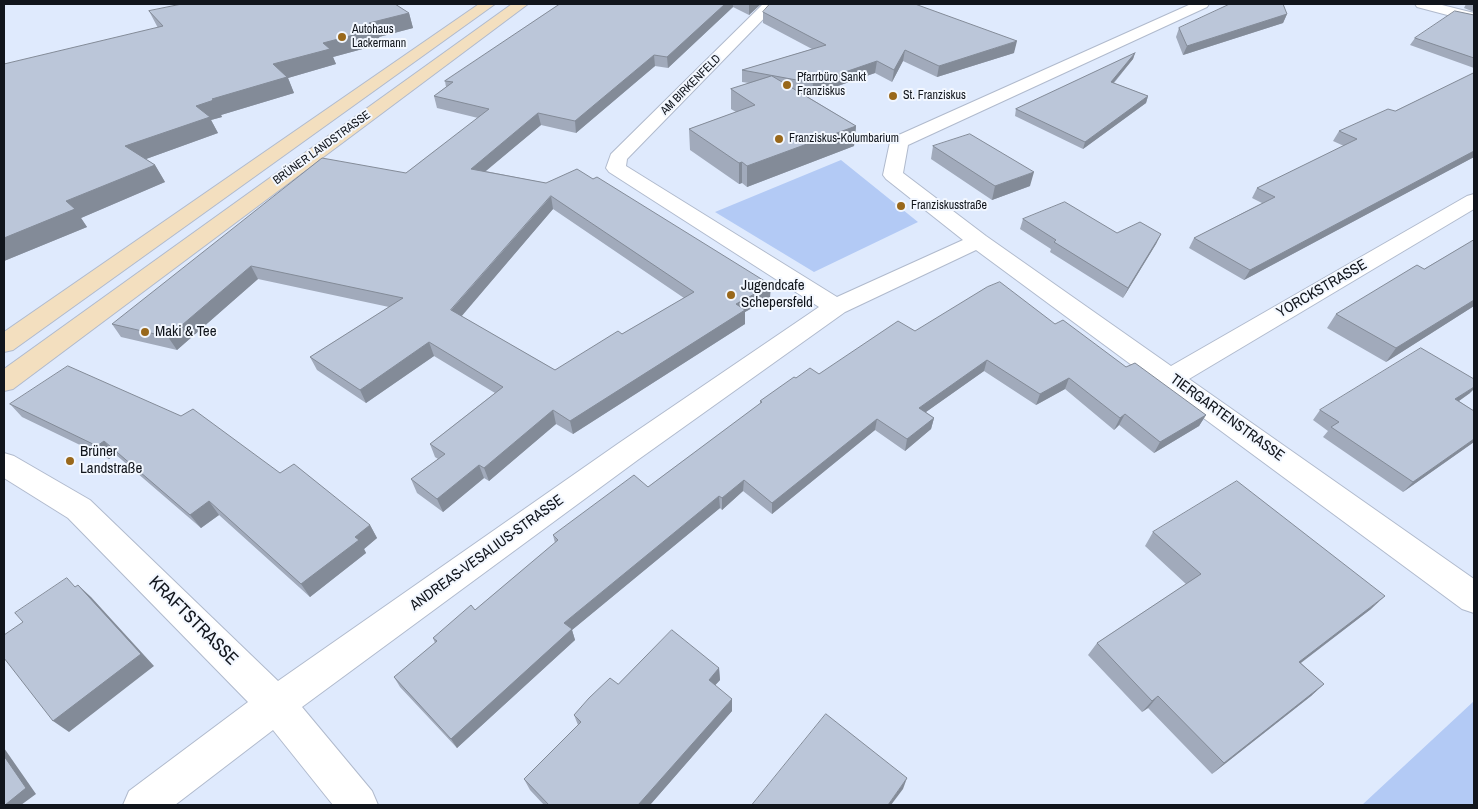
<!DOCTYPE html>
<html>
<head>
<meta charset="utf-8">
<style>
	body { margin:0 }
	#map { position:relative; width:1478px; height:809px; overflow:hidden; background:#dfeafd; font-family:"Archivo Narrow",sans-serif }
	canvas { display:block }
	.frame { position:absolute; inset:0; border:5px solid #11151c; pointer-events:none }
</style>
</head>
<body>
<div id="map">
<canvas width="1478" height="809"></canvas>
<div class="frame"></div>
</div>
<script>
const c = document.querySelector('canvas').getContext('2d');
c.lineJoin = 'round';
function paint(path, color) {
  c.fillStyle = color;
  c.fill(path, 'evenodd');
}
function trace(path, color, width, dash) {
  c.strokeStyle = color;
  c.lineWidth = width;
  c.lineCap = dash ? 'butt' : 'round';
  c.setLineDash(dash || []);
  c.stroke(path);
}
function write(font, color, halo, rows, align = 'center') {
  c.font = font + ' "Archivo Narrow",sans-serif';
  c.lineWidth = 4;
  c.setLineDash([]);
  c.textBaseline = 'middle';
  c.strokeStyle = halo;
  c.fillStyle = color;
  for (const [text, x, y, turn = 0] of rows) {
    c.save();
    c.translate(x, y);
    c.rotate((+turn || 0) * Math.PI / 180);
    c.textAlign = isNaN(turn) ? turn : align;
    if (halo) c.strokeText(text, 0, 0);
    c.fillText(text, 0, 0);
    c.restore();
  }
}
paint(new Path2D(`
	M841 160 918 222 814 272 715 212Z
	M1474 701V805H1362Z`), '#b3caf5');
const street = new Path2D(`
	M763 4H778L627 159 626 166 837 297 963 240 886 179 883 175 890 142 892 138 1191 4H1209L1207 7 908 145 903 173 986 236 1171 366 1467 196 1474 194V209L1189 379 1474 579V613L1462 609 976 250 845 312 639 459 302 707 372 791 378 805H333L273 730 175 805H123L129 791 248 702 68 518 4 478V453L14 456 90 500 278 681 619 443 819 307 609 172 606 168 611 154Z
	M1415 4H1438L1474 13V22L1417 7Z`);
const secondary = new Path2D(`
	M479 4H495L13 350 4 352V332Z
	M512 4H528L13 389 4 391V369Z`);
trace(street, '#b0bacd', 2);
trace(secondary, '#b0bacd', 2);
paint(street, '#fff');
paint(secondary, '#f3dfbf');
paint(new Path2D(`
	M560 4H761L749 15 733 7 668 68 655 66 576 133 541 125 485 171 546 183 770 298 745 312V324L573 434 556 424 489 481 484 478 443 512 417 493 411 479 438 459 435 457 430 444 495 393 434 356 366 403 317 370 310 357 389 307 258 279 177 350 121 337 112 324 406 173 478 118 437 108 434 96 446 87 445 81ZM553 209 684 298 622 334 555 370 461 316Z
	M1466 4H1474V12L1464 8Z
	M149 11 409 13 413 28 379 37 381 44 333 57 336 64 288 78 294 93 221 115 222 117 211 120 218 133 146 159 155 165 165 182 81 218 87 227 4 261 158 28Z
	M763 12 1014 53 937 77 903 61 892 82 875 73 812 95 800 92 856 126 854 146 747 187 742 183 739 184 690 150 689 129 736 112 731 109V89L749 83 742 82V70L812 49 763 23Z
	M1287 14 1283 23 1183 55 1176 37 1179 28Z
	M1474 15V68L1410 45 1415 38Z
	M1135 53 1133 59 1114 83 1148 96 1146 103 1083 149 1015 116 1016 109Z
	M1474 73V157L1244 280 1189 248 1194 238 1262 203 1252 198 1257 188 1344 146 1333 141 1339 131 1395 111Z
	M933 146 1030 186 992 200 931 159Z
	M1023 219 1117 233 1161 234 1156 244 1123 298 1050 252 1051 249 1020 229Z
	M1474 240V306L1386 362 1327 328 1336 314 1424 269Z
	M1055 324 1126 367 1206 415 1199 426 1154 453 1119 425 1114 430 1065 389 1036 405 984 371 926 412 934 418 931 429 905 451 875 430 772 514 743 491 722 510 720 508 572 630 575 640 457 748 400 687 394 677 435 643 433 638 475 610 555 543 553 535 648 487 760 404V401L796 378 819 374 915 331Z
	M1470 393 1459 401 1474 411V442L1403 492 1323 437 1328 431 1313 420 1320 410Z
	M10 404 280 473 370 525 377 538 364 549 366 553 310 597 219 515 201 528 115 454 109 459 22 417Z
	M1153 532 1371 609 1301 663 1324 684 1311 696 1212 774 1148 708 1142 712 1088 655 1097 643 1186 584 1145 546Z
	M719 668 720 680 715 685 732 711 650 805H544L530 790 524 779 578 725 574 715 618 684Z`), '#a1aabb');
paint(new Path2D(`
	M725 4H733V7L668 68 667 57Z
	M750 4H761L749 15V5Z
	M409 13 413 28 379 37 381 44 333 57 336 64 288 78 294 93 221 115 222 117 211 120 218 133 135 163 125 146 196 106 212 99 273 64 369 23Z
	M1287 14 1283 23 1183 55 1187 46Z
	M1017 41 1014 53 937 77 939 66Z
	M905 50 903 61 892 82 894 70Z
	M1135 53 1133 59 1109 88 1111 82Z
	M654 55 655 66 576 133 575 121Z
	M877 61 875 73 812 95 813 83Z
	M1148 96 1146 103 1083 149 1085 142Z
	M538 113 541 125 474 181 471 169Z
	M856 126 854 146 747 187V166Z
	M1474 151V157L1244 280 1250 270Z
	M742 162V183L739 184V163Z
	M155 165 165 182 81 218 87 227 4 261V238L66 201Z
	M1034 172 1030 186 992 200 995 186Z
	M551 196 553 209 455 324 451 310Z
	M1161 234 1156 244 1123 298 1128 288Z
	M251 266 258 279 177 350 168 337Z
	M771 285 770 298 745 312V324L573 434 570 421 736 304Z
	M1474 300V306L1386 362 1396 348Z
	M429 342 434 356 366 403 360 390Z
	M987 360 984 371 916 419 919 408Z
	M1069 378 1065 389 1036 405 1040 394Z
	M1474 387V389L1470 393 1446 410 1455 399Z
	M553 410 556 424 489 481 484 468Z
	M1125 414 1119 425 1114 430 1120 418Z
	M1206 415 1199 426 1154 453 1160 442Z
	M934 418 931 429 905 451 907 439Z
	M877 419 875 430 772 514V503Z
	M1474 439V442L1403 492 1413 482Z
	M104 441 115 454 109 459 97 446Z
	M479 465 484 478 443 512 437 499Z
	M744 480 743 491 722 510V498Z
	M719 496 720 508 572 630 575 640 457 748 451 739 564 623Z
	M209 501 219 515 201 528 190 515Z
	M370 525 377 538 364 549 366 553 310 597 301 584 355 537Z
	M78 585 91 597 154 666 69 732 53 721Z
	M1385 596 1371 609 1286 674 1299 662Z
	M719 668 720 680 709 692V680Z
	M1324 684 1311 696 1212 774 1224 763Z
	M1158 696 1148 708 1142 712 1152 701Z
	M732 699V711L650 805H638Z
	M4 748 36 794 21 805H5Z
	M907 778 903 789 891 805H888Z`), '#838b98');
const building = new Path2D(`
	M182 4H395L409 13 369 23 376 29 323 43 330 49 273 64 287 77 212 99 214 100 196 106 210 117 125 146 155 165 66 201 75 209 4 238V64L163 26 149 11Z
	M560 4H725L667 57 654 55 575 121 538 113 471 169 546 183 577 169 593 179 597 177 771 285 736 304 745 310 570 421 553 410 484 468 479 465 437 499 411 479 445 454 430 444 503 387 429 342 360 390 310 357 403 298 251 266 168 337 112 324 322 158 406 173 489 109 434 96 453 82 445 81ZM551 196 694 292 622 334 618 331 555 370 451 310Z
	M770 4H915L1017 41 939 66 905 50 894 70 877 61 813 83 742 70 826 45 763 12Z
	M1230 4H1283L1287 14 1187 46 1179 28Z
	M1455 11 1474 15V58L1415 38Z
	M1135 53 1111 82 1148 96 1085 142 1016 109Z
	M1474 73V151L1250 270 1194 238 1275 197 1257 188 1357 139 1339 131 1388 109 1395 111Z
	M772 76 856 126 747 166 742 162 739 163 689 129 755 105 731 89Z
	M970 134 1034 172 995 186 933 146Z
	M1065 202 1117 233 1140 222 1161 234 1128 288 1054 242 1056 240 1023 219Z
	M1474 240V300L1396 348 1336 314 1417 265 1424 269Z
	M1000 282 1055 324 1063 320 1126 367 1135 363 1206 415 1160 442 1125 414 1120 418 1069 378 1040 394 987 360 919 408 934 418 907 439 877 419 772 503 744 480 722 498 719 496 564 623 572 629 451 739 394 677 437 641 433 638 471 605 475 610 558 540 553 535 634 475 648 487 762 402 760 401 794 377 796 378 810 368 819 374 898 321 915 331 987 287Z
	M1421 348 1474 379V387L1455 399 1474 411V439L1413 482 1331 427 1339 422 1320 410Z
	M68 366 181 416 193 409 280 473 294 464 370 525 355 537 359 540 301 584 209 501 190 515 104 441 97 446 10 404Z
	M1237 481 1385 596 1299 662 1324 684 1224 763 1158 696 1152 701 1097 643 1201 574 1153 532Z
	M67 578 75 587 78 585 141 654 53 721 4 658V635L23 622 15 613Z
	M672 630 719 668 709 680 732 699 638 805H549L524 779 581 722 574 715 589 698 610 678 618 684Z
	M826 714 907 778 888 805H752Z
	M4 756 26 788 5 805H4Z`);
paint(building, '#bbc6d9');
trace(building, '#838b98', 1);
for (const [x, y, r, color] of [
	[342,37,5,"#99681b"],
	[787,85,5,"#99681b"],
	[893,96,5,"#99681b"],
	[779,139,5,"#99681b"],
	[901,206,5,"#99681b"],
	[731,295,5,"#99681b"],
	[145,332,5,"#99681b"],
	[70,461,5,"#99681b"]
]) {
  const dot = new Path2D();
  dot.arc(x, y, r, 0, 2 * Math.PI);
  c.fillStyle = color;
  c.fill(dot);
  trace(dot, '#f2f7ff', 2);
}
write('12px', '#11151c', '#f2f7ff', [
	["Autohaus",352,30],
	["Lackermann",352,44],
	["Pfarrbüro Sankt",797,78],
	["Franziskus",797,92],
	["St. Franziskus",903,96],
	["Franziskus-Kolumbarium",789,139],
	["Franziskusstraße",911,206]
], 'left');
write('12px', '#11151c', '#f2f7ff', [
	["AM BIRKENFELD",691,85,-45],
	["BRÜNER LANDSTRASSE",322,148,-36]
]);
write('15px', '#11151c', '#f2f7ff', [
	["Jugendcafe",741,286],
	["Schepersfeld",741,303],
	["Maki & Tee",155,332],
	["Brüner",80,452],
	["Landstraße",80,469]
], 'left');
write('15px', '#11151c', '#f2f7ff', [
	["YORCKSTRASSE",1322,289,-30],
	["TIERGARTENSTRASSE",1227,418,36],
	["ANDREAS-VESALIUS-STRASSE",487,553,-36]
]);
write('18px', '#11151c', '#f2f7ff', [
	["KRAFTSTRASSE",193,621,45]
]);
</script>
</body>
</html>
